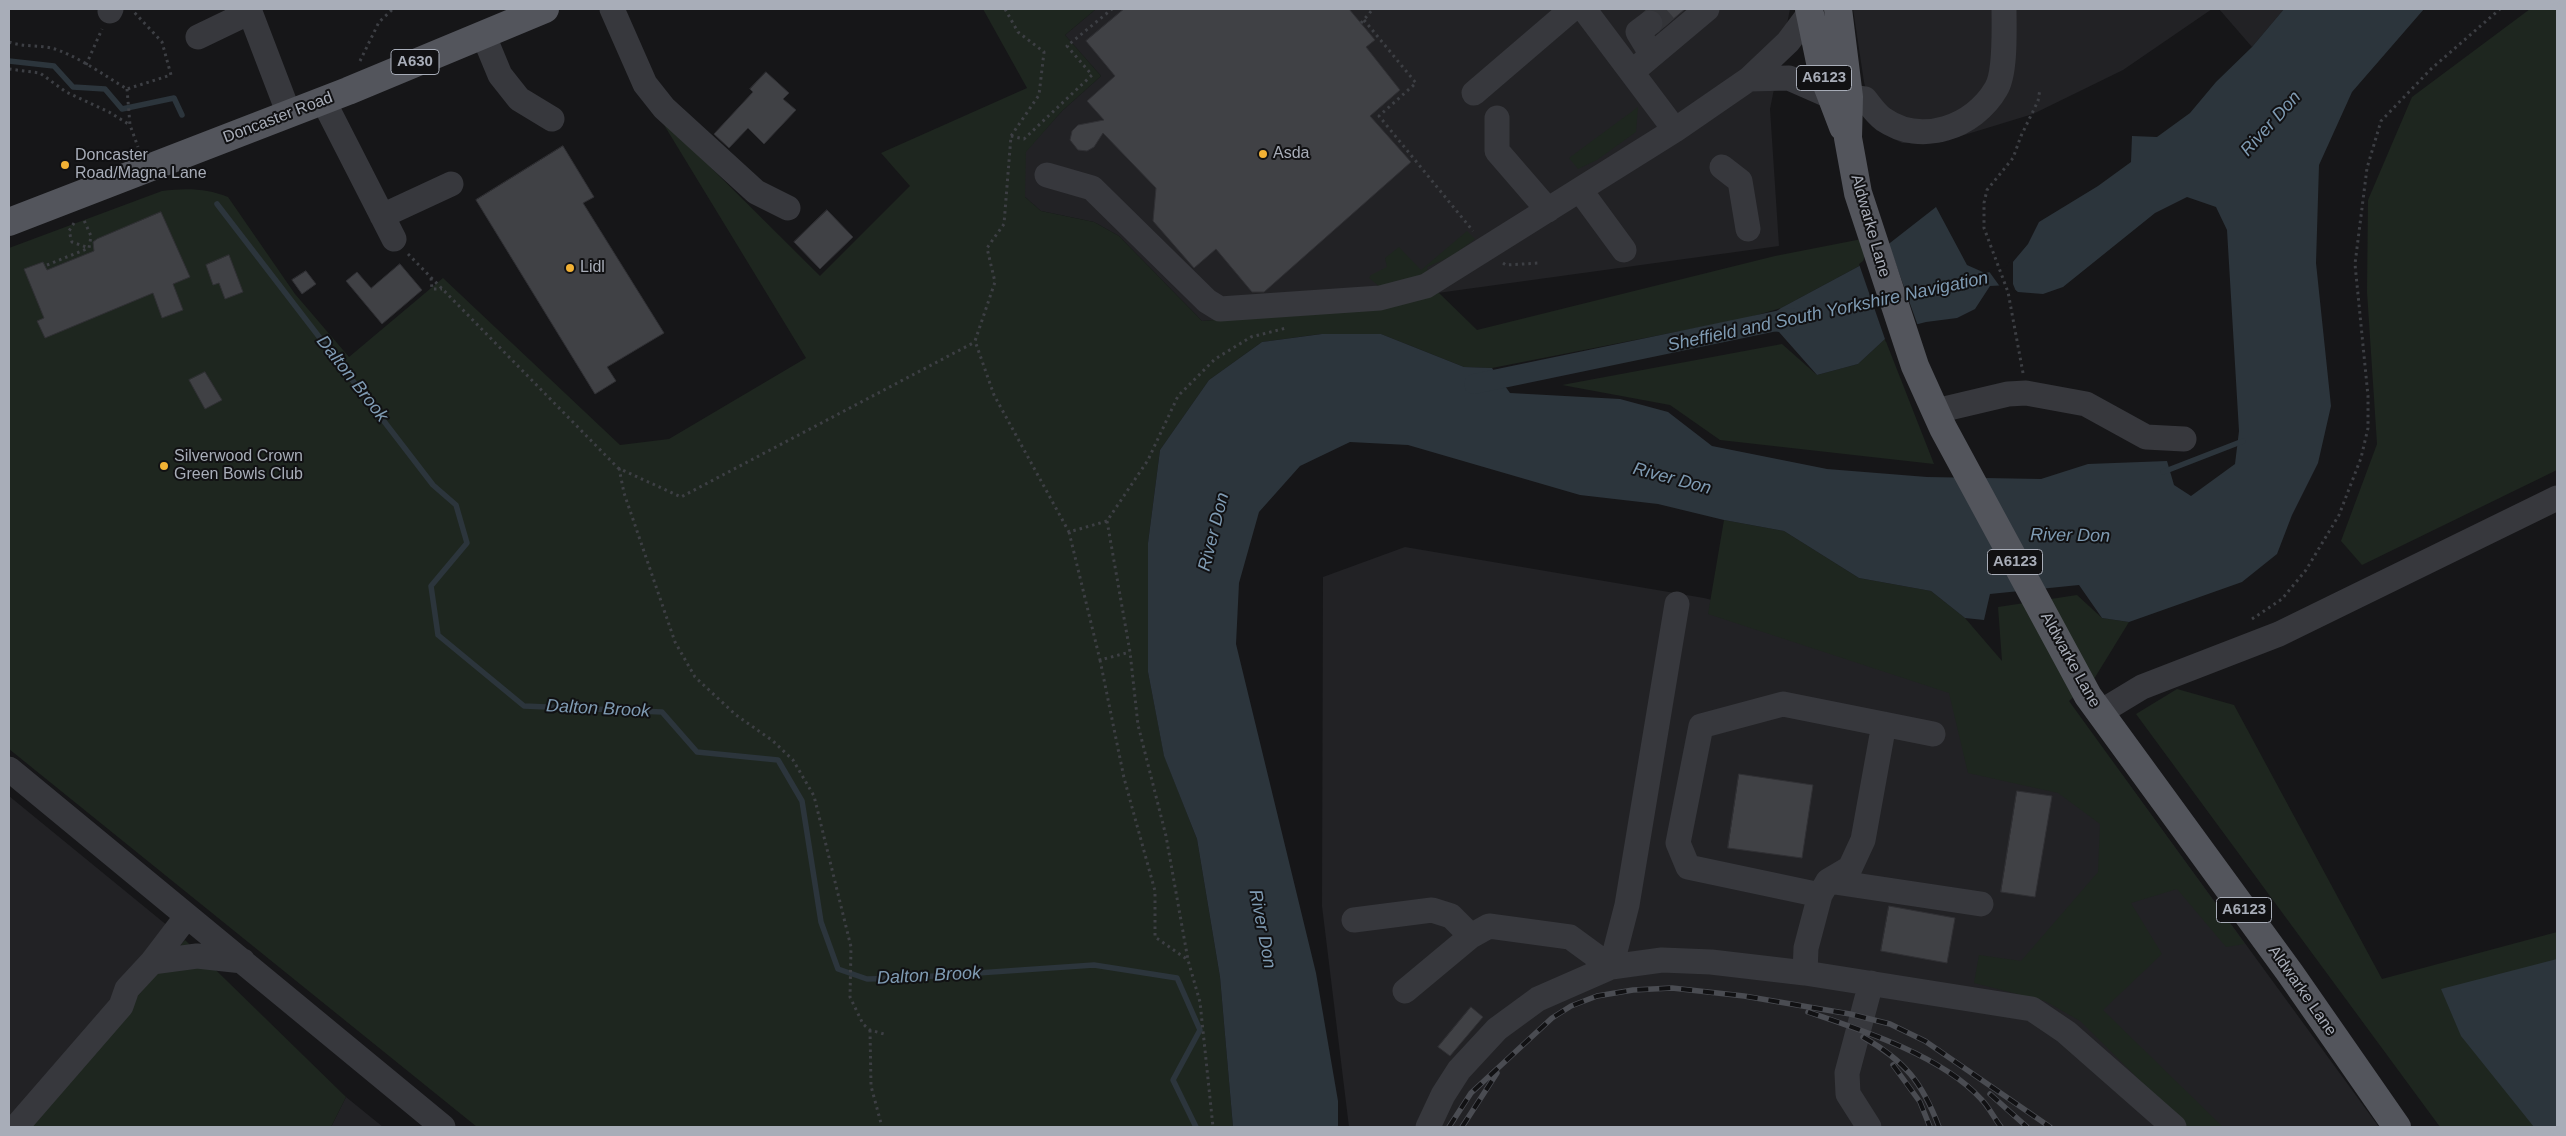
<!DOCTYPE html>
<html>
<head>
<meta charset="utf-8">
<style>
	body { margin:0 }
	#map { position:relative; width:2566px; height:1136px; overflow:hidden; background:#161618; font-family:Arial,sans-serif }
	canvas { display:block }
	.frame { position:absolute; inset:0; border:10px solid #a8adb8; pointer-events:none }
</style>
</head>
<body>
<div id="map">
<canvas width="2566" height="1136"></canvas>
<div class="frame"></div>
</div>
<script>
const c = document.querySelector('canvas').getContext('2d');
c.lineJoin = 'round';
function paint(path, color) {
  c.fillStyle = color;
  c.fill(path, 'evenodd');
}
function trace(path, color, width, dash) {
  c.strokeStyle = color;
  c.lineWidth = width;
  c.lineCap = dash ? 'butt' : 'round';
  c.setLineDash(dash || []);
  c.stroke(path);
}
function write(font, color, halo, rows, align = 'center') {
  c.font = font + ' Arial,sans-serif';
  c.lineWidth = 4;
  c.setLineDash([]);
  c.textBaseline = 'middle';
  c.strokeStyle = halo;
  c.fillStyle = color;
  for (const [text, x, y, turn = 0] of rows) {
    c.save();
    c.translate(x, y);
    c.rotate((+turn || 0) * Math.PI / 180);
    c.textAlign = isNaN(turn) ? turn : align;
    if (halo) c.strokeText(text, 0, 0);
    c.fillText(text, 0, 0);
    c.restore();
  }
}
paint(new Path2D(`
	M1096 9H1790L1770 109 1779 246 1285 314 1202 321 1119 236 1094 222 1041 211 1025 197V152L1062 111 1101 76 1065 35Z
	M1853 9H2212L2123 70 2033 114 1938 143H1902L1876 130 1864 82Z
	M2219 9H2284L2252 47Z
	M1405 547 1704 598 1937 657 2123 776 2379 1127H1349L1322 906 1323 577Z
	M9 796 185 940 27 1127H9Z
	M346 1097 383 1127H331Z`), '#222225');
paint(new Path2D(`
	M983 9H1096L1065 35 1101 76 1062 111 1026 152 1025 197 1041 211 1094 222 1119 236 1202 321 1285 314 1438 292 1477 330 1775 256 1867 238 1863 264 1781 308 1747 318 1492 368 1464 367 1381 334H1321L1262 342 1209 380 1160 450 1148 543V672L1164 755 1197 839 1220 977 1233 1127H477L9 749V248L162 191C185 188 206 188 228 197L295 294 349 357 443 278 620 445 669 439 806 358 658 115 820 276 910 186 881 153 1027 88Z
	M2530 9H2557V470L2362 565 2341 541 2377 444 2367 292 2368 200 2412 97Z
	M1638 107 1636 132 1597 160 1578 169 1569 158Z
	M1467 231 1475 239 1452 256 1427 267 1428 273 1380 287 1369 278 1371 275 1387 267 1385 258 1399 247 1421 270Z
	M1885 339 1934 464 1720 440 1670 405 1562 385 1782 344 1817 375 1858 364Z
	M1724 520 1784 531 1859 578 1931 591 1965 618 2002 661 1998 607 2077 595 2102 618 2129 622 2094 679 2069 701 2245 944 2226 947 2177 889 2131 903 2162 954 2103 1010 2223 1127H2187L2080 1021 2045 1001 1974 983 1979 955 2021 961 2098 872 2100 824 2058 793 1968 773 1949 693 1708 614Z
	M2177 689 2234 705 2382 979 2557 932V1127H2440L2136 714Z
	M185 940 346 1097 331 1127H27Z`), '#1e261f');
paint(new Path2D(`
	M2284 9H2424L2352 92 2319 165 2316 263 2331 406 2318 463 2292 515 2277 554 2242 582 2129 622 2102 618 2079 585 1990 594 1984 620 1965 618 1931 591 1859 578 1784 531 1724 520 1658 504 1580 495 1408 445 1350 442 1300 466 1259 512 1239 583 1236 644 1316 973 1338 1101V1127H1233L1220 977 1197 839 1164 756 1148 672V543L1160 450 1209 380 1262 342 1322 334H1381L1464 367 1492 368 1510 393 1620 399 1668 412 1712 446 1827 469 1927 477 2041 479 2088 464 2167 461 2174 485 2191 496 2235 464 2239 431 2227 230 2216 207 2187 197 2155 213 2063 287 2043 294 2018 292 2009 285 1990 286 1975 309 1957 318 1926 322 1887 332 1885 339 1858 364 1817 375 1779 332 1766 330 1764 320 1781 308 1863 264 1936 207 1967 265 1985 273 2007 269 2028 244 2039 222 2098 186 2131 162 2132 136 2157 137 2190 113 2216 82 2252 47Z
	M2557 959V1127H2534L2461 1036 2441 989Z`), '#2c353c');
paint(new Path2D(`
	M1888 242 1918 326 1889 334 1886 342 1859 264Z
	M2010 261H2013V284L2017 294 2009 287 2001 288 1988 270 2006 267Z`), '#161618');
trace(new Path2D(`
	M9 61 54 66 73 87 105 89 122 109 174 98 182 115
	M217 204 433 485 456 505 467 543 431 586 438 635 524 706 662 712 697 752 778 760 802 801 821 922 838 969 867 979 905 978 1094 965 1177 978 1200 1030 1173 1080 1196 1127
	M2163 472 2243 441`), '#2c353c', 5.5);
trace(new Path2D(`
	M1474 384 1791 318`), '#2c353c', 20);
const building = new Path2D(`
	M1124 9H1349L1375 40 1366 47 1400 90 1370 116 1411 162 1264 292H1252L1216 249 1194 268 1153 221 1156 188 1103 133 1094 147 1087 151 1078 150 1070 140 1072 131 1078 125 1104 120 1087 101 1115 76 1086 41Z
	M1649 9H1685L1664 27 1661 14Z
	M766 72 789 93 783 99 796 110 764 144 748 128 729 148 714 134 753 92 750 89Z
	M563 146 594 197 583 203 664 333 607 367 616 381 595 394 476 200Z
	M827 210 853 237 820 269 794 242Z
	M161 212 190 277 173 284 183 310 162 318 153 293 45 338 37 321 44 318 24 269 43 262 47 270 94 251 93 242 97 239Z
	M229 255 243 292 225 299 219 283 213 285 206 265Z
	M400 264 422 290 382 324 346 281 357 272 371 288Z
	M306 271 316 284 302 294 292 280Z
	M205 372 222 400 205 409 189 380Z
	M1739 774 1813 785 1802 858 1728 848Z
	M2017 791 2052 796 2035 897 2001 892Z
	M1889 906 1955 918 1947 963 1881 951Z
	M1471 1007 1483 1017 1450 1056 1438 1047Z`);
paint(building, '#404145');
trace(building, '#303034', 1);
trace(new Path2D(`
	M1650 23 1666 9`), '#333438', 25, [25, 12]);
trace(new Path2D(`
	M1005 9 1018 32 1044 52 1039 95 1011 136 1004 224 987 248 995 282 975 341 994 395 1069 532 1107 521 1148 460 1178 396 1215 359 1251 337 1286 328
	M1364 20 1416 83 1379 116 1473 231
	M1361 23 1373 9
	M9 42C23 47 37 45 51 48 73 53 107 77 127 89L171 75 162 42 133 11
	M360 61 379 22 393 9
	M86 65 102 29
	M9 69 40 73 66 92 109 112 130 125
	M127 89 130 125 138 147
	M1011 136 1024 139 1092 75 1067 46 1112 9
	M74 223 69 231 72 242 89 248
	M408 254 618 468 681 497 975 342
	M1503 263 1506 265 1539 263
	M47 265 89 248 91 236 83 218
	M431 278 432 289H442
	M2023 373 2008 292 1984 228V203L1987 190 2013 158 2021 136 2038 101 2040 89
	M619 468 624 493 675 642 695 677 736 715 773 741 793 760 814 796 851 947 850 997 863 1024 870 1030 884 1034
	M1107 521 1130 652 1138 725 1166 836 1188 960 1200 1002 1213 1127
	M1069 532 1100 660 1130 652
	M2252 619 2282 599 2306 570 2339 515 2361 458 2368 428V396L2355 264 2367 168 2381 121 2431 69 2500 9
	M1100 660 1124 778 1155 891V937L1188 960
	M870 1030 871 1086 882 1127`), '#3d3f44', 3, [2.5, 4]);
trace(new Path2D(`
	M612 9 645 84 664 108 756 192 788 208
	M1584 9 1675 130
	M110 11 111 9
	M1809 14 1788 42 1749 79 1789 78 1830 96
	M1650 23 1638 32 1652 55
	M483 34 500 75 519 99 552 119
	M198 37 250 12 289 114
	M1632 72 1707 9
	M1474 93 1572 9
	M1849 97 1865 99C1870 105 1876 114 1883 119 1921 146 1974 127 1996 89 2006 73 2004 28 2004 9
	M323 100 394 239
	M1497 118V151L1548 210
	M1722 167 1740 181 1748 229
	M1047 175 1092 188 1207 301 1220 309 1380 298 1426 286 1675 130 1749 79
	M1580 190 1624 250
	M382 216 451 184
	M1936 411 2008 394 2026 393 2086 404 2146 437 2184 439
	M2099 713 2142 687 2279 634 2557 498
	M9 769 443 1127
	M1828 881 1981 904
	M1820 895 1688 867 1678 843 1701 726 1783 704 1933 734
	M1354 920 1432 910 1451 916 1471 936
	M152 962 197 956 243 961
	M1805 973 1806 948 1820 895 1828 881 1850 868 1863 840 1884 724
	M1405 991 1471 936 1489 926 1570 937 1611 967 1627 905 1677 604
	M16 1127 121 1006 127 989 152 962 187 916
	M1428 1127 1443 1095 1459 1070 1497 1029 1538 999 1611 967 1662 960 1711 962 1805 973 2032 1009 2066 1032 2174 1127
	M1869 1127 1848 1094 1847 1073 1871 983`), '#37383d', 25);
trace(new Path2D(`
	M1809 9 1822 72 1843 127
	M1838 9 1849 97 1848 138 1858 193 1915 366 1943 428 2088 696 2290 973 2397 1127
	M9 222 348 91 545 9`), '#53555c', 28);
const rail = new Path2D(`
	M1808 1012C1862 1030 1942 1056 1981 1099 1989 1107 1994 1118 2001 1127
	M1863 1037C1905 1061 1922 1082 1939 1127
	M1893 1065 1920 1102 1930 1127
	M1990 1094 2027 1127
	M1449 1127 1471 1093 1552 1018 1571 1006 1597 996 1633 990 1672 988 1744 996 1850 1014 1890 1024 1925 1041 2050 1127
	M1462 1127 1497 1073`);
trace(rail, '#4a4c52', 5.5);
trace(rail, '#111113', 4, [11]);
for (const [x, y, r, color] of [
	[1263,154,5,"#f2b134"],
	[65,165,5,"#f2b134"],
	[570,268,5,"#f2b134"],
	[164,466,5,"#f2b134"]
]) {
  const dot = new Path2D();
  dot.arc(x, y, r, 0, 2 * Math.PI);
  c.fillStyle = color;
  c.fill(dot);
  trace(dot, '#111113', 2);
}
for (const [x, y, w] of [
	[415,62,48],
	[1824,78,55],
	[2015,562,55],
	[2244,910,55]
]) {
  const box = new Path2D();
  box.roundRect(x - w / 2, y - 12.5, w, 25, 4);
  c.fillStyle = '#111113';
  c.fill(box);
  trace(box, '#a8adb8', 1);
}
write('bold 15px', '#a8adb8', null, [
	["A630",415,62],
	["A6123",1824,78],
	["A6123",2015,562],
	["A6123",2244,910]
]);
write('16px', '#a8adb8', '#111113', [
	["Doncaster Road",278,118,-21],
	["Aldwarke Lane",1870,226,74],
	["Aldwarke Lane",2070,660,61],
	["Aldwarke Lane",2302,991,55]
]);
write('16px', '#a8adb8', '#111113', [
	["Asda",1273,154],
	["Doncaster",75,156],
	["Road/Magna Lane",75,174],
	["Lidl",580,268],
	["Silverwood Crown",174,457],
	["Green Bowls Club",174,475]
], 'left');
write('italic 18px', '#7f9bb3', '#111113', [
	["River Don",2271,124,-48],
	["Sheffield and South Yorkshire Navigation",1828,312,-12],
	["Dalton Brook",352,379,52],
	["River Don",1672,479,15],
	["River Don",1214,532,-76],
	["River Don",2070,536,1],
	["Dalton Brook",598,709,3],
	["River Don",1262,929,79],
	["Dalton Brook",929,976,-3]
]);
</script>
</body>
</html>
